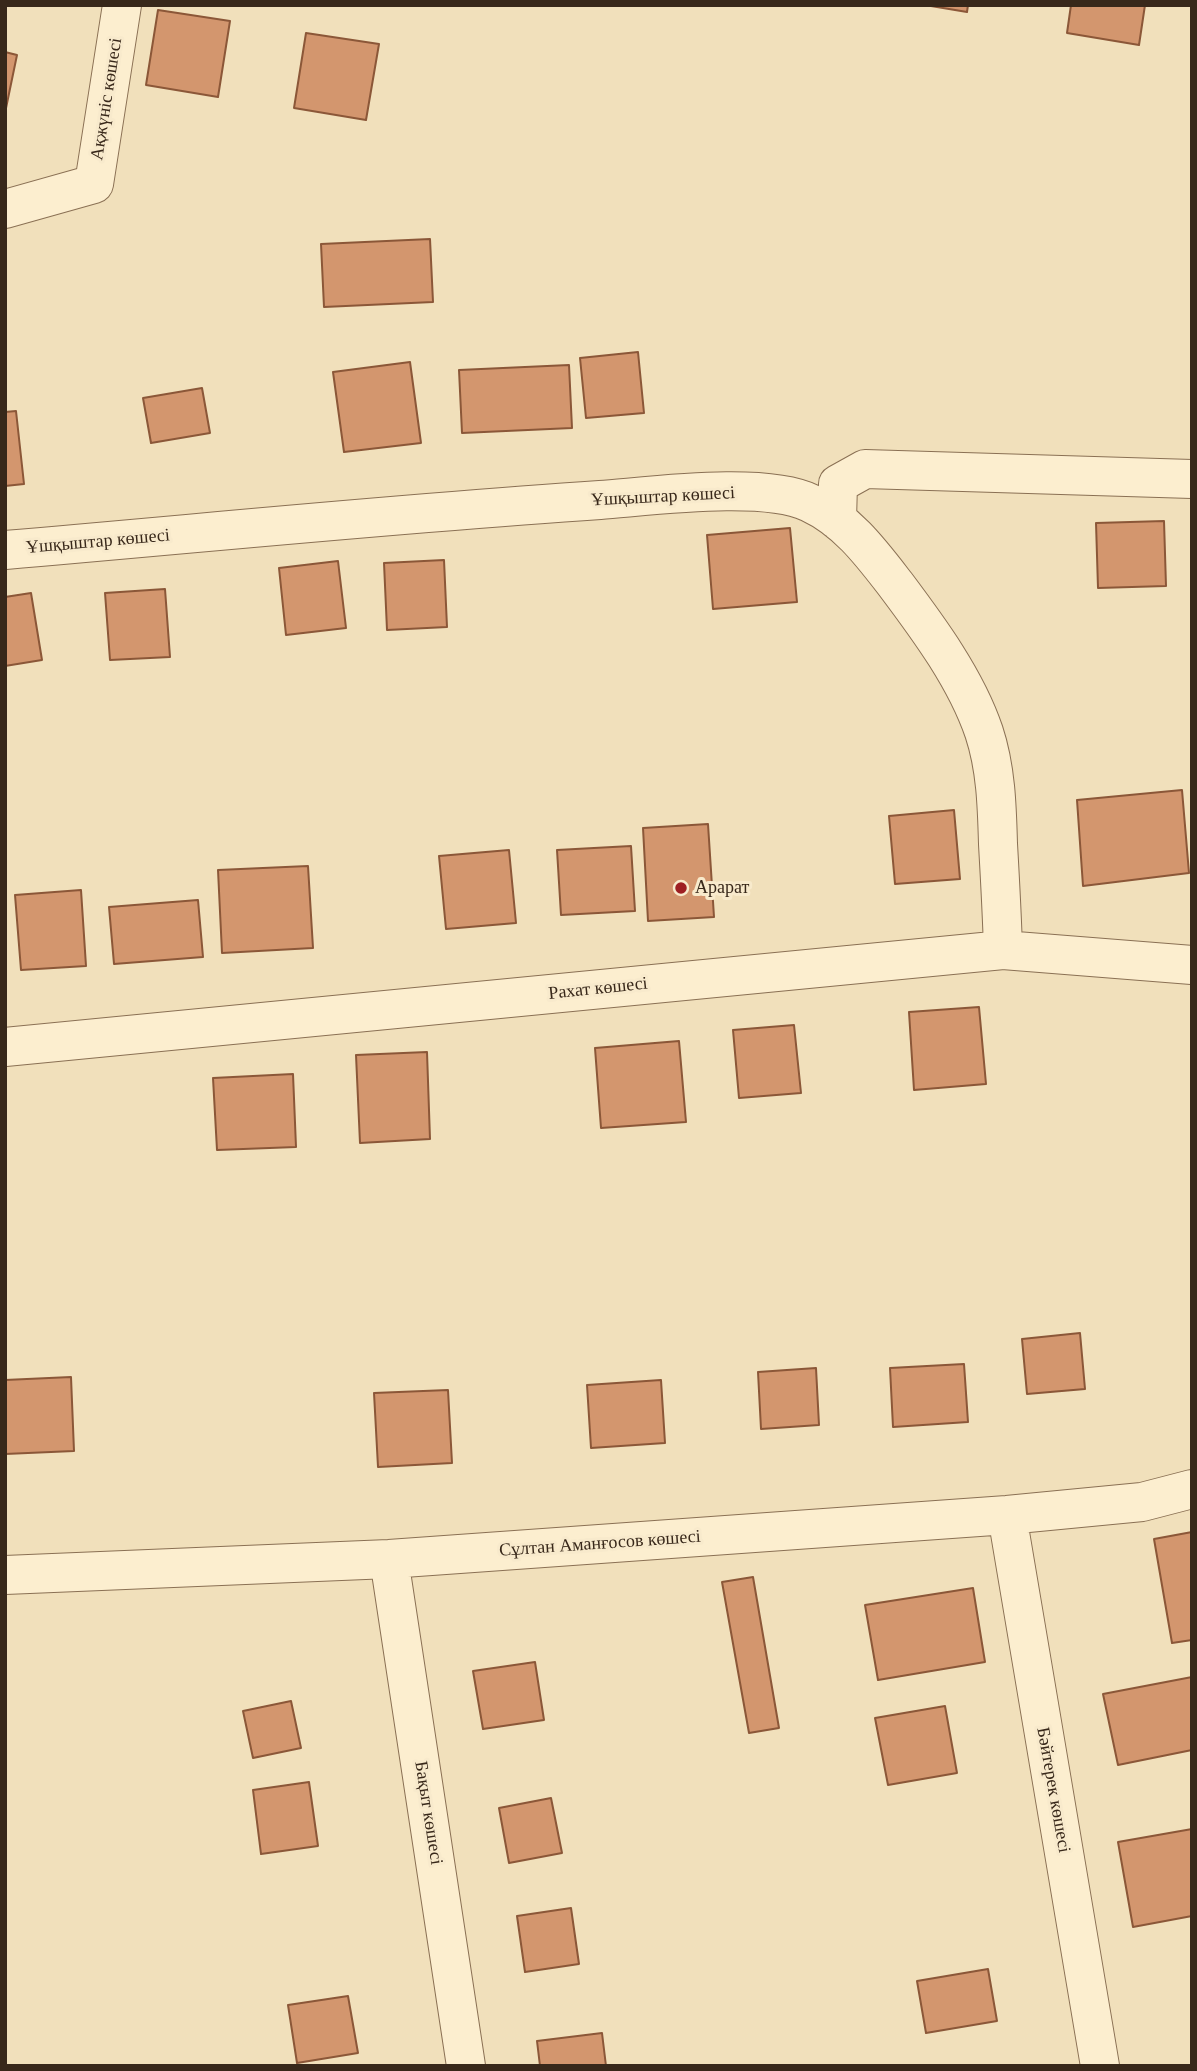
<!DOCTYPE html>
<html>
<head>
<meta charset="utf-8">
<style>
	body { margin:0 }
	#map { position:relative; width:1197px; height:2071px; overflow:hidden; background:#f1e0bb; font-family:Georgia,serif }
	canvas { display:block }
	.frame { position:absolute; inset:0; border:7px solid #38281a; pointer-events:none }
</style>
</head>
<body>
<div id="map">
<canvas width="1197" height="2071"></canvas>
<div class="frame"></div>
</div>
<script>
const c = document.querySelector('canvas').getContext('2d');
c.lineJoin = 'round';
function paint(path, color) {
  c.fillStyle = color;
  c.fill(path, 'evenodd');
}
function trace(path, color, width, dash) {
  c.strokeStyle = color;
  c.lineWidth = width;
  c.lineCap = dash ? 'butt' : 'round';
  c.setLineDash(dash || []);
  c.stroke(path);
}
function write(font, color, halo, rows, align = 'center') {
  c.font = font + ' Georgia,serif';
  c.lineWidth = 6;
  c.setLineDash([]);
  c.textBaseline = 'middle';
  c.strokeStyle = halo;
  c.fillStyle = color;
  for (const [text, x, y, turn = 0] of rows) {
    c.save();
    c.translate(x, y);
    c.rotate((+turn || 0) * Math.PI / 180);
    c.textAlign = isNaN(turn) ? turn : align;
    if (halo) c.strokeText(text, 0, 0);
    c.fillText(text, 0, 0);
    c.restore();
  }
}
const building = new Path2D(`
	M925 5H968L967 12Z
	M1071 5H1145L1139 45 1067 33Z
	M158 10 230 21 218 97 146 85Z
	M306 33 379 44 366 120 294 108Z
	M5 52 17 55 5 113Z
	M430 239 433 302 324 307 321 244Z
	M638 352 644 413 586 418 580 358Z
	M410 362 421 443 344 452 333 372Z
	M569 365 572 428 462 433 459 370Z
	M202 388 210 433 151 443 143 398Z
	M16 411 24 484 5 486V412Z
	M1164 521 1166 586 1098 588 1096 523Z
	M790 528 797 602 713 609 707 535Z
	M444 560 447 627 387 630 384 563Z
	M338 561 346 628 286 635 279 568Z
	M165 589 170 657 110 660 105 593Z
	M31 593 42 660 5 666V597Z
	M1182 790 1189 873 1083 886 1077 800Z
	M954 810 960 879 895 884 889 816Z
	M708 824 714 917 648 921 643 828Z
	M631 846 635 911 561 915 557 850Z
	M509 850 516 923 446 929 439 856Z
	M308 866 313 948 222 953 218 870Z
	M81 890 86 966 21 970 15 895Z
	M198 900 203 957 114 964 109 907Z
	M979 1007 986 1084 914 1090 909 1012Z
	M794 1025 801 1093 739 1098 733 1030Z
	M679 1041 686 1122 601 1128 595 1048Z
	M427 1052 430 1139 360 1143 356 1055Z
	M293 1074 296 1147 217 1150 213 1078Z
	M1080 1333 1085 1389 1027 1394 1022 1339Z
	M964 1364 968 1422 893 1427 890 1368Z
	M816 1368 819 1425 761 1429 758 1372Z
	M71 1377 74 1451 5 1454V1380Z
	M661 1380 665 1443 591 1448 587 1385Z
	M448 1390 452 1463 378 1467 374 1393Z
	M1192 1532V1640L1172 1643 1154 1539Z
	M753 1577 779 1728 749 1733 722 1582Z
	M973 1588 985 1662 878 1680 865 1605Z
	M535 1662 544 1720 483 1729 473 1671Z
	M1192 1677V1750L1118 1765 1103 1694Z
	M291 1701 301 1748 253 1758 243 1711Z
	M945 1706 957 1773 888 1785 875 1718Z
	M309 1782 318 1846 261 1854 253 1790Z
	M551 1798 562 1853 509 1863 499 1808Z
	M1192 1829V1916L1133 1927 1118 1842Z
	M571 1908 579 1964 525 1972 517 1916Z
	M988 1969 997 2021 926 2033 917 1981Z
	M348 1996 358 2053 297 2063 288 2005Z
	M602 2033 606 2066H540L537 2041Z`);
paint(building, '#d3966e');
trace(building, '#8b5738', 2);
const minor = new Path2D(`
	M5 209 94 184 122 5
	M837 520 838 484 865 469 1192 479
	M5 550C204 533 402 513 600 500 653 496 765 481 810 503 847 520 872 554 896 585 929 629 966 679 984 732 996 768 997 807 998 844 1000 879 1002 914 1003 950
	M5 1047 1003 950 1192 965
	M1007 1515 1100 2066
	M389 1559 466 2066
	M5 1575 389 1559 1007 1515 1142 1502 1192 1489`);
trace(minor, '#8a7054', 40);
trace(minor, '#fceecf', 38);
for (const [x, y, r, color] of [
	[681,888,7,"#9e1f22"]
]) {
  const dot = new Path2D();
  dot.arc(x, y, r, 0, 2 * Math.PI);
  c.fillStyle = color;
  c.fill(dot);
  trace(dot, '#f8eacc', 2.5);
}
write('18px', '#38281a', '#f8eacc', [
	["Ақжүніс көшесі",107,99,-81],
	["Ұшқыштар көшесі",663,497,-3],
	["Ұшқыштар көшесі",98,542,-5],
	["Рахат көшесі",598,989,-6],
	["Сұлтан Аманғосов көшесі",600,1544,-4],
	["Бәйтерек көшесі",1053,1790,80],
	["Бақыт көшесі",428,1813,81]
]);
write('18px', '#38281a', '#f8eacc', [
	["Арарат",695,888]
], 'left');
</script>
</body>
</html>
